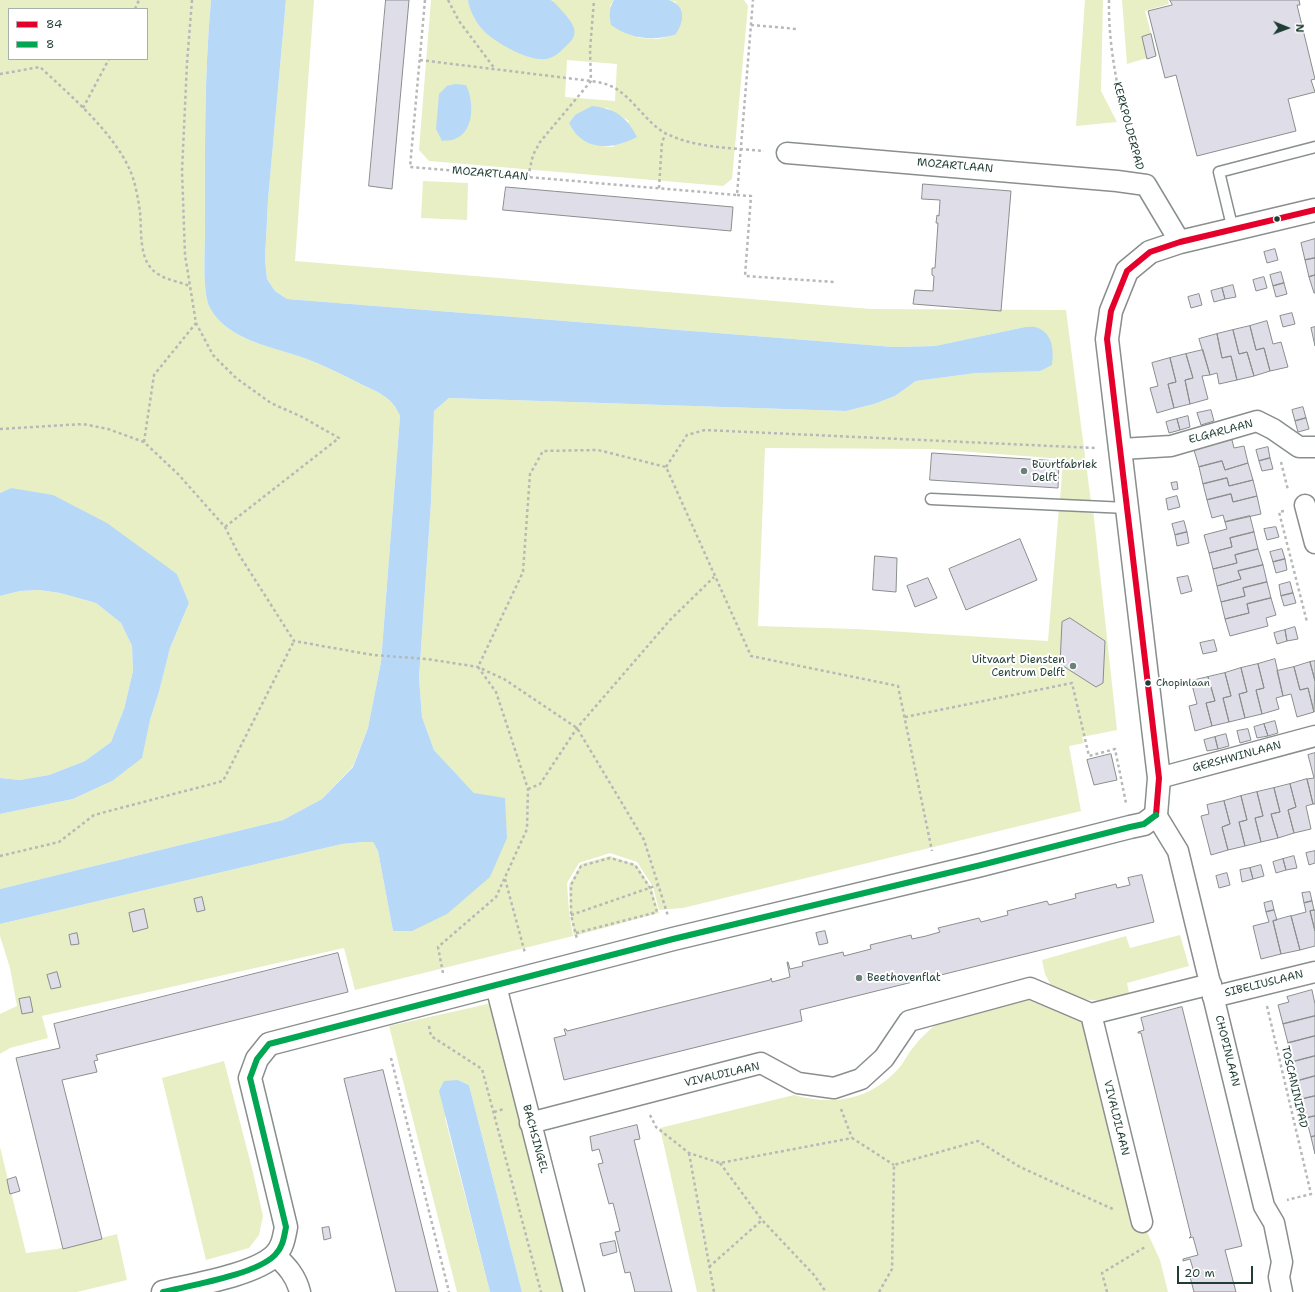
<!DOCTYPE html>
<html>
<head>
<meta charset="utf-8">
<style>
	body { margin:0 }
	#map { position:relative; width:1315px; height:1292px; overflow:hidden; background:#fff; font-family:"Shantell Sans",sans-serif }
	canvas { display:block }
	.legend { position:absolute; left:8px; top:8px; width:140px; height:52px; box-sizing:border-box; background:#fff; border:1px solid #a5b1ae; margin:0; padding:5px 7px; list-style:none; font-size:12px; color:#1f3d34 }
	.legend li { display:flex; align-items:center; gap:8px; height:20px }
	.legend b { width:20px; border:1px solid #a5b1ae }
	.north { position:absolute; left:1267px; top:8px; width:40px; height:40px; -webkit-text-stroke:3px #fff; paint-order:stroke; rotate:91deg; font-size:11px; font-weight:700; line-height:16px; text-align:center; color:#1f3d34 }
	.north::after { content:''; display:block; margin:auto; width:14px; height:18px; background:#1f3d34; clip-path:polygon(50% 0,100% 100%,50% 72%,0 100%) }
	.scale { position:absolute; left:1177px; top:1266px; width:76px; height:18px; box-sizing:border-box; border:2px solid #1f3d34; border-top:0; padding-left:5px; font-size:12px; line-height:14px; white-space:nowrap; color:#1f3d34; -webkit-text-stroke:3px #fff; paint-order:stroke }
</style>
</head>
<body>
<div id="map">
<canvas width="1315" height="1292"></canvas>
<ul class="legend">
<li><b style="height:5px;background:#e4002b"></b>84</li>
<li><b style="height:5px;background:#00a651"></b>8</li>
</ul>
<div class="north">N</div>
<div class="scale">20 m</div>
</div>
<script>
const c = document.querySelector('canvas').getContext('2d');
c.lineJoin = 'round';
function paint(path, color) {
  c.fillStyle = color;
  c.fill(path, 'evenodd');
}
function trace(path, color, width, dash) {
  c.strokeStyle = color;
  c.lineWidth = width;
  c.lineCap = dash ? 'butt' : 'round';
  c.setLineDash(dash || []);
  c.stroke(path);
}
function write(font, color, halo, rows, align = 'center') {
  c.font = font + ' "Shantell Sans",sans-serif';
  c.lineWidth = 4;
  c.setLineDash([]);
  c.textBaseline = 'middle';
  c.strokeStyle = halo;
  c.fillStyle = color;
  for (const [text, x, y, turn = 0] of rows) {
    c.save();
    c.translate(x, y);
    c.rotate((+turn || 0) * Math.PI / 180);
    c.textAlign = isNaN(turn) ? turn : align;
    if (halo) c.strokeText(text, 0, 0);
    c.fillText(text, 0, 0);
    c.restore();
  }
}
paint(new Path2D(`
	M0 0H211C204 77 205 155 205 233 205 251 202 292 210 308 227 340 273 347 304 358 323 365 341 374 359 383 377 392 392 396 400 416L381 662 368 728 353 766 322 799 283 820 0 889V814L73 799 112 781 150 720 159 692 170 648 189 603 177 574 148 555 11 488 0 493ZM9 9H147V59H9Z
	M286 0H314L295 261 871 309 1066 310 1091 502 1060 501 1063 459 932 449 765 448 758 626 856 629 1048 641 1059 507 1093 509 1117 730 1082 737 1084 743 1069 746 1081 811 683 908 659 910 653 887 637 862 610 853 579 863 567 883 569 911 573 936 355 990 344 948 42 1016 48 1038 10 1048 0 1054V1014L17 1006 10 968 0 936V924L342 844 363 842H373L378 851 393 931 474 793 434 750 422 717 419 678 431 502 434 411 449 398 846 411 874 404 895 396 916 381 976 373 1025 327 935 346 894 347 287 299 275 291 267 279 265 259 268 200Z
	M431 0H468L473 13 483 30 553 1 551 0H614L610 6 639 38 658 39 675 35 676 2 669 0H744L748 6 732 179 723 186 429 161 419 150ZM567 60 617 64 615 101 565 97ZM607 108 629 121 613 147C594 146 578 141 569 123L575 115Z
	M1085 0H1103L1101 91 1117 122 1076 126Z
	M1122 0H1168L1169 4 1145 11 1157 55 1127 64Z
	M423 181 468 183 467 220 421 218Z
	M39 590 60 593 96 603 121 623 132 646 133 671 124 709 111 742 85 761 49 775 20 780 0 778V596L20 591Z
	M610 856 637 865 652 889 659 913 574 936 570 912 569 885 581 864Z
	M1180 935 1189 966 1127 983 1129 993 1103 1001 1080 999 1053 989 1045 974 1042 960 1126 936 1130 948Z
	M1029 992 1086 1017 1136 1208 1160 1260 1168 1292H697L660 1128 794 1095C833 1106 870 1100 898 1069 904 1063 907 1055 912 1049 920 1038 930 1029 940 1021Z
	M492 1003 565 1292H522L469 1085 458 1080 445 1118 490 1292H457L389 1026Z
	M224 1061 253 1172 263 1216 259 1235 249 1248 206 1260 162 1078Z
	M0 1147 26 1253 57 1249 117 1234 127 1280 77 1292H0Z`), '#e8efc5');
paint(new Path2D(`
	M211 0H286L268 200 265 259 267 279 275 291 287 299 894 347 935 346 1025 327C1028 327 1035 326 1038 328 1053 334 1054 351 1052 365L1040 371 976 373 916 381 895 396 874 404 846 411 449 398 434 411 431 502 419 678 422 717 434 750 474 793 505 798 507 838 490 877 447 914 412 931H393L378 851 373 842H363L342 844 0 924V889L283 820 322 799 353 767 368 728 381 662 400 416C392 396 377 392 359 383 341 374 323 365 304 358 273 347 227 340 210 308 202 293 205 251 205 233 205 155 204 77 211 0Z
	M468 0H551C556 3 560 9 564 13 576 27 580 35 564 48 559 53 553 58 546 59 529 62 494 42 483 30 476 23 469 9 468 0Z
	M614 0H669C687 6 684 23 675 35 652 41 631 39 611 25 609 15 609 8 614 0Z
	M455 84 466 85C474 101 475 131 455 139 451 141 446 140 442 141L436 129 439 94 447 86Z
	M592 106C616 109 626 116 637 137 612 150 583 152 569 123L575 115Z
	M11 488 53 495 107 523 177 574 189 603 170 648 159 692 150 720 142 758 112 781 73 799 0 814V778L20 780 49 775 85 761 111 742 124 709 133 671 132 646 121 623 96 603 60 593 39 590 20 591 0 596V493Z
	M458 1080 469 1085 522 1292H490L439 1091 444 1081Z`), '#b7d9f7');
const building = new Path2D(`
	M386 0H409L392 189 369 186Z
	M1170 0H1299L1300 5H1297L1315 79 1311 80 1315 92 1288 99 1296 131 1197 156 1176 75 1165 78 1148 11 1172 5Z
	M1151 34 1156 56 1147 59 1142 37Z
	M923 184 1011 191 1001 311 913 304 915 290 933 291 934 276 932 275V268H935L938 223H936L937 215 939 216 940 200 922 199Z
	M506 187 733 207 731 231 503 210Z
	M1315 239V258L1305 260 1301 243Z
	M1275 249 1278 260 1267 263 1264 252Z
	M1315 258V275L1309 277 1305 260Z
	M1281 272 1284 283 1273 286 1270 275Z
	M1315 275V293H1314L1309 277Z
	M1264 277 1267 288 1256 291 1253 280Z
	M1284 283 1287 294 1276 297 1273 286Z
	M1233 285 1236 297 1225 299 1222 288Z
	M1222 288 1225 299 1214 302 1211 291Z
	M1199 294 1202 305 1191 308 1188 297Z
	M1292 313 1295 324 1283 327 1280 316Z
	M1267 321 1273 344 1281 342 1288 367 1270 371 1264 348 1256 350 1250 326Z
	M1250 326 1256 350 1264 348 1270 371 1254 376 1247 352 1239 354 1233 330Z
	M1315 327V346L1311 328Z
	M1233 330 1239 354 1247 352 1254 376 1237 380 1231 356 1222 358 1217 334Z
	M1217 334 1222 358 1231 356 1237 380 1219 384 1217 373 1210 375 1199 339Z
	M1203 350 1210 375 1202 376 1208 399 1190 404 1185 380 1193 378 1186 354Z
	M1186 354 1193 378 1185 380 1190 404 1174 408 1168 384 1176 382 1170 358Z
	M1170 358 1176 382 1168 384 1174 408 1157 413 1150 388 1158 386 1152 363Z
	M1303 407 1306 418 1295 421 1292 410Z
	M1211 410 1214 421 1201 425 1197 413Z
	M1188 416 1190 427 1180 430 1177 419Z
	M1306 418 1309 429 1298 432 1295 421Z
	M1177 419 1180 430 1169 433 1166 422Z
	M1232 440 1234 448 1244 446 1248 463 1225 470 1222 461 1199 467 1194 450Z
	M1268 447 1270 458 1259 461 1256 450Z
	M932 453 1059 461 1058 488 930 480Z
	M1270 458 1273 469 1262 471 1259 461Z
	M1222 461 1225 470 1248 463 1253 480 1229 486 1227 478 1203 484 1199 467Z
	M1227 478 1229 486 1253 480 1257 496 1233 502 1231 494 1207 500 1203 484Z
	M1177 482 1178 489 1173 490 1171 483Z
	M1231 494 1233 502 1257 496 1261 514 1225 522 1223 515 1212 518 1207 500Z
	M1177 496 1180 507 1168 510 1166 499Z
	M1250 516 1254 532 1230 538 1232 547 1209 553 1204 535 1227 529 1225 522Z
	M1184 521 1187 532 1175 535 1172 524Z
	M1276 527 1279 537 1267 540 1264 529Z
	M1187 532 1189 543 1177 546 1175 535Z
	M1254 532 1258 549 1235 555 1237 563 1213 569 1209 553 1232 547 1230 538Z
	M1020 539 1037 580 966 610 949 569Z
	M1258 549 1263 565 1238 571 1241 579 1217 586 1213 569 1237 563 1235 555Z
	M1282 549 1285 559 1273 562 1270 552Z
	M875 556 897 558 896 592 873 590Z
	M1285 559 1287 570 1276 573 1273 562Z
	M1263 565 1267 582 1243 588 1245 596 1221 602 1217 586 1241 579 1238 571Z
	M1188 576 1192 591 1181 594 1177 578Z
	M928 578 937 598 915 607 907 586Z
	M1267 582 1271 598 1247 604 1249 613 1225 619 1221 602 1245 596 1243 588Z
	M1290 582 1293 593 1281 596 1279 585Z
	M1293 593 1296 603 1284 606 1281 596Z
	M1271 598 1276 615 1266 618 1268 626 1230 636 1225 619 1249 613 1247 604Z
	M1070 618 1105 641 1103 683 1096 687 1060 664 1062 622Z
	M1295 627 1298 639 1287 641 1285 630Z
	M1285 630 1287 641 1277 644 1274 633Z
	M1214 640 1217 651 1203 654 1200 643Z
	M1275 659 1283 696 1276 698 1279 709 1262 714 1256 690 1264 688 1258 664Z
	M1315 661V681L1310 662Z
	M1310 662 1315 681 1314 712 1308 688 1300 690 1294 667Z
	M1258 664 1264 688 1256 690 1262 714 1245 718 1239 694 1247 692 1241 668Z
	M1294 667 1300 690 1308 688 1314 712 1297 717 1291 694 1283 696 1277 671Z
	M1241 668 1247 692 1239 694 1245 718 1229 722 1223 698 1231 696 1225 673Z
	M1225 673 1231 696 1223 698 1229 722 1212 726 1206 703 1215 701 1208 677Z
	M1208 677 1215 701 1206 703 1212 726 1195 731 1189 706 1197 704 1191 681Z
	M1275 721 1278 733 1268 736 1264 724Z
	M1264 724 1268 736 1257 738 1254 727Z
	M1248 729 1251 740 1240 743 1237 731Z
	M1226 734 1229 746 1218 749 1215 737Z
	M1215 737 1218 749 1207 751 1204 740Z
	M1315 753V804H1313L1307 779 1314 778 1308 755Z
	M1111 754 1117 780 1094 785 1087 760Z
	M1307 779 1313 804 1306 806 1311 829 1294 833 1288 810 1296 807 1290 784Z
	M1290 784 1296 807 1288 810 1294 833 1278 838 1271 814 1280 812 1274 788Z
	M1274 788 1280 812 1271 814 1278 838 1261 842 1255 818 1263 816 1257 792Z
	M1257 792 1263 816 1255 818 1261 842 1245 846 1239 822 1247 820 1241 796Z
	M1241 796 1247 820 1239 822 1245 846 1228 850 1222 827 1230 824 1224 801Z
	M1224 801 1230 824 1222 827 1228 850 1211 855 1201 816 1209 814 1207 805Z
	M1315 851V863L1309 865 1306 853Z
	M1294 856 1297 868 1286 870 1283 859Z
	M1283 859 1286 870 1276 873 1273 862Z
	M1261 865 1264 876 1253 879 1250 868Z
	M1250 868 1253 879 1242 882 1240 870Z
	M1227 873 1230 885 1219 888 1216 876Z
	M1142 875 1154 922 800 1010 802 1021 564 1080 554 1038 566 1035 564 1029H566L567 1031 770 980 771 978 772 982 790 977 787 962H788L790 969 803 966 802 962 843 952 844 956 871 949 870 945 911 935 912 939 926 936 940 932 938 928 979 918 981 922 1008 915 1007 911 1047 901 1049 905 1076 898 1075 894 1116 884 1117 888 1130 885 1128 878Z
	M1310 892 1312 901 1304 903 1302 893Z
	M202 897 205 910 197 912 194 899Z
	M1272 901 1274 910 1266 912 1264 903Z
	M1312 901 1314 910 1310 911 1315 931V946L1300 950 1291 916 1306 912 1304 903Z
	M144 909 148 928 133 932 129 913Z
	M1274 910 1277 920 1273 921 1281 954 1261 959 1253 926 1269 922 1266 912Z
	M1314 910H1315V931L1310 911Z
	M1291 916 1300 950 1281 954 1273 921Z
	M825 931 828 943 819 945 816 933Z
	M77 933 79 944 71 945 69 935Z
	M338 953 348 992 96 1055 98 1060 94 1061 97 1072 62 1080 102 1239 63 1249 16 1058 60 1048 54 1024Z
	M57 972 61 987 51 989 47 975Z
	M1312 990 1315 1004V1016L1283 1024 1278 1005 1289 1002 1287 997Z
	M30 997 33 1012 22 1014 19 999Z
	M1182 1007 1242 1246 1225 1250 1236 1292H1194L1189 1273 1194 1272 1190 1259 1183 1261V1259L1198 1255 1193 1237 1189 1238 1191 1236 1141 1033H1138V1032L1144 1030 1141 1018Z
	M1315 1016V1036L1288 1043 1283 1024Z
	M1315 1036V1056L1292 1062 1288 1043Z
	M1315 1056V1076L1297 1081 1292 1062Z
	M383 1070 438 1292H396L344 1079Z
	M1315 1076V1096L1302 1099 1297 1081Z
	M1315 1096V1116L1306 1118 1302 1099Z
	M1315 1116V1136L1311 1137 1306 1118Z
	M637 1125 640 1139 634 1140 672 1292H635L630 1272 625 1273 615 1232 620 1231 613 1203 609 1204 598 1164 603 1163 599 1149 592 1151V1150L590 1137Z
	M1315 1136V1154L1311 1137Z
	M16 1177 20 1191 10 1194 7 1180Z
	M329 1227 331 1238 324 1240 322 1228Z
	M615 1241 617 1252 603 1256 600 1244Z`);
paint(building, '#dfdee8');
trace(building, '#898f8d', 1);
const service = new Path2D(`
	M1233 230 1219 172 1315 147
	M931 499 1127 508`);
const minor = new Path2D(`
	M787 153 1117 181 1146 185 1180 242
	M1121 449 1171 446 1257 421 1273 429 1299 447H1315
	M1305 505 1315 543
	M1159 778 1315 736
	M1156 815 1178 851 1264 1206 1274 1223 1282 1262 1279 1277 1282 1292
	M496 986 574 1292
	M1213 997 1315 972
	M1091 1014 1142 1222
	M530 1123 761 1063 798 1083 834 1088 861 1079 884 1058 909 1021 1030 988 1091 1014 1211 984
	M275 1255C287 1266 296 1276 300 1292`);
const tertiary = new Path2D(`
	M163 1292C192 1285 255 1275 275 1255 283 1247 284 1237 286 1227L250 1078 257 1059 269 1044 673 939 981 865 1130 827 1144 824 1156 815 1159 778 1107 339 1111 311 1127 271 1150 252 1180 242 1315 210`);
trace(service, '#898f8d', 13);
trace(minor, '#898f8d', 23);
trace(tertiary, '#898f8d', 25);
trace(new Path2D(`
	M192 0 187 63 182 171 185 255 196 323 213 355 236 378 271 403 302 417 339 438 225 527
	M425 0 410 167 737 195 753 0
	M448 0 459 21 495 69
	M1109 0C1108 55 1122 107 1135 161
	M135 9 139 0
	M751 25 797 29
	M420 60 591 81C597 82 603 83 609 85 632 95 644 121 665 133 694 148 732 148 764 151
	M0 74 40 67C70 95 111 130 129 168 135 180 138 198 140 212 142 233 138 262 158 274 167 280 180 282 190 286
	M83 108 109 59
	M528 177 533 155 540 142 591 81 590 50 594 0
	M659 188 662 142 666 133
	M737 195 751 196 745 276 834 282
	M0 429 83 424 108 429 144 442 178 474 225 527 238 553 294 641 373 655 427 659 478 667 504 679 577 728 644 840 668 916
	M144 442 154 375 196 323
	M1281 462 1288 490
	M666 467 687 435 705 430 1095 448
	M1284 511 1279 512 1307 622
	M905 717 1072 683 1089 756 1115 749 1126 803
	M528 789 540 784 577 728 670 620 714 577
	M0 856 59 842 94 815 223 781 294 641
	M505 879 525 953
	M571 915 658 885
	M576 933 657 912 650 888 635 865 610 858 581 866 571 885V915L577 939
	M443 973 438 947 496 897 527 829 528 789 496 692 478 667 523 572 530 474 543 451 598 450 666 467 751 656 898 686 932 851
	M1267 1006 1311 1194 1287 1200
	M429 1026 431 1036 482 1069 541 1292
	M391 1058 449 1292
	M841 1109 852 1138
	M494 1112 504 1109
	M650 1115 656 1127 689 1153 720 1163 852 1138 894 1165
	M689 1153 714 1292
	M720 1163 762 1220 814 1275 826 1292
	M709 1267 762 1220
	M879 1292 892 1269 894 1165 978 1141 1020 1167 1115 1210
	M1107 1292 1102 1273 1145 1247V1245`), '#b6b9b8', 2.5, [3, 3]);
trace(service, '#fff', 10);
trace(minor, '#fff', 20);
trace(tertiary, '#fff', 22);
trace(new Path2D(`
	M1156 815 1159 778 1107 339 1111 311 1127 271 1150 252 1180 242 1315 210`), '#e4002b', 6);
trace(new Path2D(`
	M163 1292C192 1285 255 1275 275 1255 283 1247 284 1237 286 1227L250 1078 257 1059 269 1044 673 939 981 865 1130 827 1144 824 1156 815`), '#00a651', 6);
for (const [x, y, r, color] of [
	[1277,219,3.5,"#1f3d34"],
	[1024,471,4,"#6d817b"],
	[1073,666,4,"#6d817b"],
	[1148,683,3.5,"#1f3d34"],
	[859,978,4,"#6d817b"]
]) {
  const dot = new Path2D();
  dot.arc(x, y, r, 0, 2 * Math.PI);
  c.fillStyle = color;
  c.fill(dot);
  trace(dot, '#fff', 1.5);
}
write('10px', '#1f3d34', '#fff', [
	["Chopinlaan",1156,683]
], 'left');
write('11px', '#1f3d34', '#fff', [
	["KERKPOLDERPAD",1128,126,75],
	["MOZARTLAAN",955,166,5],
	["MOZARTLAAN",490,174,5],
	["ELGARLAAN",1221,432,-15],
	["GERSHWINLAAN",1237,757,-15],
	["SIBELIUSLAAN",1264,984,-14],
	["CHOPINLAAN",1227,1051,76],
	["VIVALDILAAN",722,1075,-13],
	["TOSCANINIPAD",1294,1087,77],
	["VIVALDILAAN",1116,1118,76],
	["BACHSINGEL",535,1139,75]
]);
write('11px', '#1f3d34', '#fff', [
	["Buurtfabriek",1032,465],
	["Delft",1032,478],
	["Uitvaart Diensten",1065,660,"right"],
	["Centrum Delft",1065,673,"right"],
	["Beethovenflat",867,978]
], 'left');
</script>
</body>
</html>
